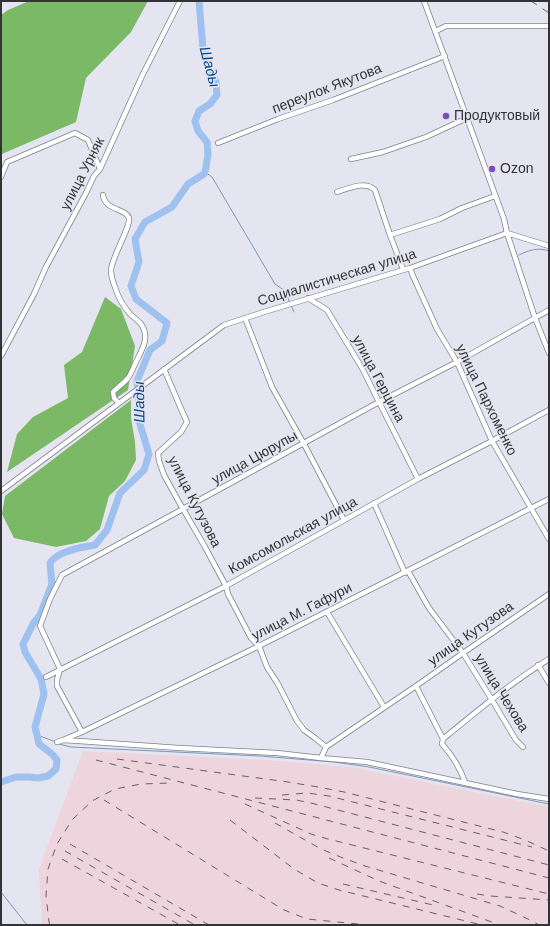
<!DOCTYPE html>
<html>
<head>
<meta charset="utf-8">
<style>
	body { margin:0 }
	#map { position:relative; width:550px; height:926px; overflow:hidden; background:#e4e5f0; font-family:Helvetica,sans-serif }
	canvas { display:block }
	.frame { position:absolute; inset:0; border:2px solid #333337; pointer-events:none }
</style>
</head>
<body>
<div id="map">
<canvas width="550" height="926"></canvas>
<div class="frame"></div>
</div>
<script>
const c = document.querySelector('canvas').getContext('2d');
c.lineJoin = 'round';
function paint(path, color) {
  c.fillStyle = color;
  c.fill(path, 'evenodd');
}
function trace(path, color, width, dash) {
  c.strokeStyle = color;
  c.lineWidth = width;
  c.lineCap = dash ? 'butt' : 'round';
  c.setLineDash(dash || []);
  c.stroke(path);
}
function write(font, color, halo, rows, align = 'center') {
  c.font = font + ' Helvetica,sans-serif';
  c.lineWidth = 3;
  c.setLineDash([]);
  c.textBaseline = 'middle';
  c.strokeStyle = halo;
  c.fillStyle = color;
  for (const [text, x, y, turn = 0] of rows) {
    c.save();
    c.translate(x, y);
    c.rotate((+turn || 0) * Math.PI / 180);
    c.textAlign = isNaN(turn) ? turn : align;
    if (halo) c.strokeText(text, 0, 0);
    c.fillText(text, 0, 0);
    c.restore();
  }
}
paint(new Path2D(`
	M83 751 266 760 351 767 549 807V925H42L39 869Z`), '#eed4dd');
paint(new Path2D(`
	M29 1H148L131 32 86 78 76 122 2 154H1V15L8 10Z
	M105 297 121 309 135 346 128 390 7 472 17 434 33 417 68 398 64 365 82 352Z
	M131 400V418L135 442 136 460 125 481 109 496 100 529 86 541 56 547 14 538 2 514 5 496Z`), '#7bb966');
trace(new Path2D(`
	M205 172 212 177 275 284 285 291 290 303
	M519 255C529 250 538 247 549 251
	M291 305 294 312
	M37 735 56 742
	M59 744 71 747 260 756 334 762 369 767 549 804
	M1 892 27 925`), '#7e96b8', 1);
trace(new Path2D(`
	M1 782 16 777H29L38 778 48 776 56 769 57 760 52 754 39 744 37 735 35 727 44 694 41 679 25 652 23 644 33 624 40 615 52 584 50 563C57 551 82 547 95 545L107 530 120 493 144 470 149 454 139 421V401L137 381 150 350 162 341 167 323 136 299 131 286 139 262 135 239 145 222 172 207 188 184 204 174 205 172 208 155 207 142 198 131 195 121 199 111 210 104 217 95 216 82 207 65 203 49 199 1`), '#9ec1f0', 7);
const minor = new Path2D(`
	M424 1 504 219 507 233 535 318 549 353
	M436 31 446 26H549
	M218 143 278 119 333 100 445 56
	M351 159 383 152 426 137 467 118
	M1 177 7 162 75 133 88 140 100 169
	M337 192C347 189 366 180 375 190L390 235 403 269
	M103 195C105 211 126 208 129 218 131 226 112 257 111 270 111 276 113 282 115 287 118 297 123 306 130 314 133 317 138 320 141 324 151 338 141 351 135 364 133 368 131 374 128 378 124 383 118 387 113 392L114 398 119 403
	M390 235 440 219 462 208 495 196
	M410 268 413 276 437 329 457 362 492 441 549 539
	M308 298 327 310 362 368 379 402 418 479
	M245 318 272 387 304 444 344 520
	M1 356 34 294 46 267 86 193 94 176 100 169 142 76 180 1
	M164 369 182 411 187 422 181 432 158 453 159 461 164 475 179 502 205 547 226 586 228 594 251 638 259 646 267 667 278 684 297 721 304 730 315 738 326 747
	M1 491 224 325 264 312 410 268 507 233 549 246
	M374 503 405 573
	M408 571 429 608 463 653 492 700 516 740 523 747
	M327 612 384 707
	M538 665 549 683
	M46 677 226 586 418 479 492 441 549 410
	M416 686 443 739 442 744C452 755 460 768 465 782
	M82 732 57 686V680L60 669 40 626 50 599 62 575 379 402 457 362 549 310
	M443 739C477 711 512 682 549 659
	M63 740 82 732 259 646 549 499
	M57 742 63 740 79 741 179 748 277 753 321 758 367 762 517 794 549 799
	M321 758 326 747 416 686 463 653 549 594`);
trace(minor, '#7f8089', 6);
trace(minor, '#fff', 4.5);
trace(new Path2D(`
	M531 1 549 13
	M117 759 288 782 318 787 344 792 503 832 525 840 549 851
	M96 760 549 878
	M282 795 307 793 329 796 532 847
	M255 798 296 800 311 803 549 865
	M104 800 284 910 307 919 368 925
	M245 804 311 834 328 839 549 894
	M230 820 294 869 318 883 339 890 482 925
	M275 823 321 849 343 858 365 866 500 906 530 920 539 925
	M70 844 209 925
	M65 851 195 925
	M329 858 379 881 500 925
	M62 859 180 925
	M343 884 433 905
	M477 894 490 896 549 900
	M50 925 49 922 46 896 48 869 57 844 72 820 92 801 115 789 141 784 170 783`), '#616267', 1, [7, 7]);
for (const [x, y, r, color] of [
	[446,116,4,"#7d4ac1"],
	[492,169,4,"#7d4ac1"]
]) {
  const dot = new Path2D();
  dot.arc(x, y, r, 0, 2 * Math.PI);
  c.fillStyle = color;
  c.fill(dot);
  trace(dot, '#e4e5f0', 1.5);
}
write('14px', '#333337', '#e4e5f0', [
	["переулок Якутова",327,89,-21],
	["улица Урняк",83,174,-63],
	["Социалистическая улица",337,278,-17],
	["улица Герцина",378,379,62],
	["улица Пархоменко",486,400,64],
	["улица Цюрупы",255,458,-29],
	["улица Кутузова",194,502,63],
	["Комсомольская улица",293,536,-29],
	["улица М. Гафури",302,612,-27],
	["улица Кутузова",471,634,-35],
	["улица Чехова",501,693,58]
]);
write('14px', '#333337', '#e4e5f0', [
	["Продуктовый",454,116],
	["Ozon",500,169]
], 'left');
write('italic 15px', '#0a458a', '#e4e5f0', [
	["Шады",209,67,75],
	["Шады",140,402,-91]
]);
</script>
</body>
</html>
